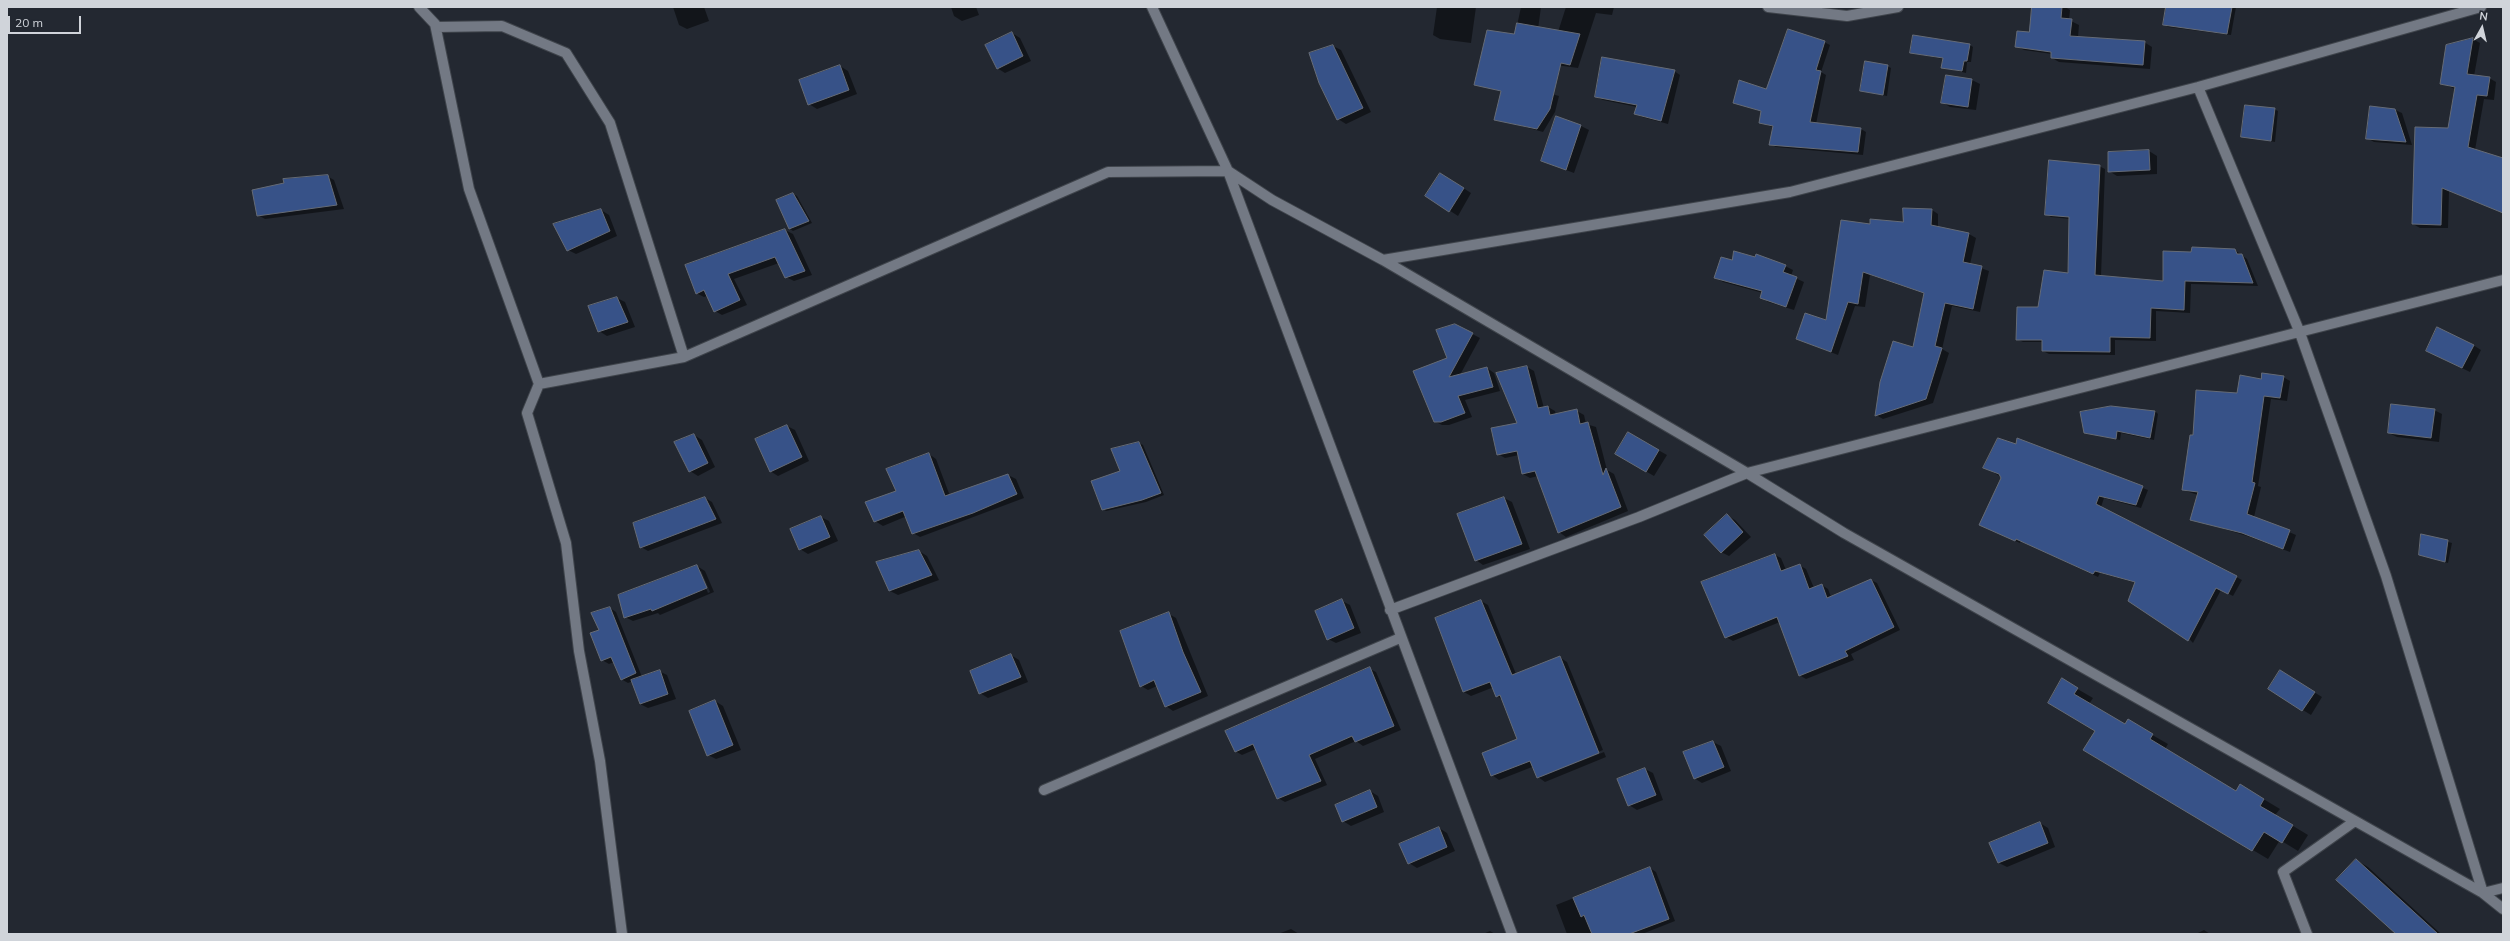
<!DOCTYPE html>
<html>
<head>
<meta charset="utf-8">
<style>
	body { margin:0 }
	#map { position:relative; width:2510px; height:941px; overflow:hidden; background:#232831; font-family:Mulish,sans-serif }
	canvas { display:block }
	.frame { position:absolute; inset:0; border:8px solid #d0d4da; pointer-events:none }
	.north { position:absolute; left:2462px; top:8px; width:40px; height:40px; -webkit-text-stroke:3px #232831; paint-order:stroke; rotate:8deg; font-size:11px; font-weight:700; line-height:16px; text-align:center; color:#d0d4da }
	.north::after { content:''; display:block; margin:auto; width:14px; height:18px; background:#d0d4da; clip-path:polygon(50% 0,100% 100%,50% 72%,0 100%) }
	.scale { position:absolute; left:8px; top:16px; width:73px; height:18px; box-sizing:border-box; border:2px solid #d0d4da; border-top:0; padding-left:5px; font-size:12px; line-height:14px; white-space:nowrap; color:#d0d4da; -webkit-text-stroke:3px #232831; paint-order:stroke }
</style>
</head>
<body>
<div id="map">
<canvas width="2510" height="941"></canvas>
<div class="frame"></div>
<div class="north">N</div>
<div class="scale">20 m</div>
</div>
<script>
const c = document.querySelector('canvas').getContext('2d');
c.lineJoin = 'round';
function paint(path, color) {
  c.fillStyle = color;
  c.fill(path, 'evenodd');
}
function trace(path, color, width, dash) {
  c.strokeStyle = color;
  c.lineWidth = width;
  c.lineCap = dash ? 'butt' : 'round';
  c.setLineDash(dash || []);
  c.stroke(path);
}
paint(new Path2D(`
	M673 7H704L709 21 687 29 679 25Z
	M951 7H976L979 15 962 21 954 16Z
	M1437 7H1476L1471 43 1440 39 1433 35Z
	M1521 7H1541L1530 88 1559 96 1555 112 1543 132 1496 119 1502 92 1475 84 1515 35Z
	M1566 7H1614L1612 15 1596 13 1578 68 1556 65 1549 60Z
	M2033 7H2065L2070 10 2069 20 2079 25 2078 37 2144 42 2152 47 2150 69 2059 62 2052 58V54L2024 50 2016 46 2030 33Z
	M2167 7H2236L2231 35 2168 27 2164 24Z
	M1012 33 1020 38 1031 61 1005 73 997 68Z
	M2473 39 2480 43 2474 76 2489 78 2496 82 2494 100 2484 99 2475 150 2503 159V213L2449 191 2448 228H2420L2413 224 2449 129 2455 89 2441 83 2447 46Z
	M1824 42 1830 45 1821 72 1826 75 1816 124 1861 129 1866 132 1863 155 1776 147 1770 144 1774 128 1760 122 1762 112 1734 102 1767 90Z
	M1970 45 1973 47 1971 62H1967L1966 73 1942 67 1943 59 1911 53Z
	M1333 46 1341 50 1371 112 1346 124 1338 119Z
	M840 66 848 71 857 94 817 109 809 104Z
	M1887 66 1891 68 1887 96 1861 91Z
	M1674 71 1680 75 1668 124 1642 117 1635 114 1637 107 1603 100 1596 97Z
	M1972 80 1980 84 1976 110 1950 107 1942 102Z
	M2274 109 2278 111 2275 142 2242 136Z
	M2395 110 2402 113 2412 145 2374 142 2367 138Z
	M1581 126 1589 130 1574 173 1542 161Z
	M2149 151 2157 156V174L2117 176 2109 171V153Z
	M2099 166 2105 169 2101 276 2164 282 2235 250 2247 259 2258 286 2191 284 2190 313 2156 311V341L2115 340V355L2049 354 2043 351V342H2023L2017 339 2039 308 2068 274 2070 219 2051 217 2046 214Z
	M327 176 334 180 344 209 265 219 258 215 286 184Z
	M1448 178 1471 193 1458 216 1426 195Z
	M793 194 797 196 812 223 793 231 790 229 777 201Z
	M601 210 609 215 617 236 576 254 568 250Z
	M1932 210 1938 214V228L1969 234 1976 238 1970 264 1989 271 1980 312 1952 306 1942 349 1949 353 1933 403 1883 419 1876 415 1914 348 1925 294 1870 275 1865 307 1855 306 1838 355 1797 339 1827 321 1871 225 1904 223Z
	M785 230 793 234 812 275 794 281 786 277 779 263 734 279 747 305 722 315 715 311 707 296 704 297 696 293Z
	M1732 261 1785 266 1793 270 1791 276 1804 282 1794 310 1768 302 1761 297 1763 293 1723 282 1716 278Z
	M617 298 625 302 635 327 607 336 599 331 589 307Z
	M1455 325 1480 338 1460 375 1487 368 1494 373 1500 391 1465 400 1472 417 1449 425H1442L1434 421Z
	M2473 345 2481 350 2470 372 2435 355Z
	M1527 367 1534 371 1544 408 1548 407 1555 411 1556 415 1577 411 1584 415 1586 424 1596 427 1607 470 1614 474 1628 511 1566 537 1559 532 1538 476 1530 478 1523 474 1519 455 1505 458 1498 454 1519 423Z
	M2283 377 2290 381 2287 401 2271 399 2258 486 2261 487 2254 517 2296 535 2290 552 2250 537 2192 519 2198 495 2183 490 2194 436 2238 394 2262 380Z
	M2434 410 2442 414 2439 442 2397 437 2389 433Z
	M2155 411 2158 414 2154 440 2121 433 2120 440 2085 433Z
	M787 426 795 430 809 461 778 476 770 471Z
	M1628 433 1667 455 1654 476 1616 454Z
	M694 435 702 440 715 467 698 476 690 471Z
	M2018 439 2148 490 2141 508 2104 498 2101 507 2242 580 2233 596 2221 590 2193 643 2136 583 2100 573 2098 577 2021 541 2020 543 1986 528 2002 478 1990 470 2016 445Z
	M1139 443 1143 445 1164 495 1146 502 1106 511 1103 509 1121 472Z
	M929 454 936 459 950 496 1008 475 1016 479 1024 498 920 537 913 533 907 516 883 526 875 521Z
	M705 498 712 502 722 523 648 551 641 547Z
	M1504 498 1512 502 1530 549 1483 565 1476 560Z
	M1727 515 1735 520 1751 537 1729 556 1721 552Z
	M821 517 829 521 838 541 808 554 800 549Z
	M2422 535 2452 543 2448 563 2420 555Z
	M919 551 927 556 939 580 898 595 890 591 878 563Z
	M1775 555 1781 558 1786 570 1799 565 1806 569 1814 588 1822 585 1828 589 1831 597 1871 580 1877 583 1900 630 1851 654 1854 660 1806 679 1799 675 1780 622 1733 641 1726 637Z
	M697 566 705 571 714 592 660 615 658 613 633 621 625 617ZM699 571H701L710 592 708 593Z
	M1342 601 1350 605 1361 633 1336 643 1328 639Z
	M1481 601 1488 605 1516 674 1559 657 1567 662 1603 750 1541 775V777L1604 752 1606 757 1545 782 1538 777 1532 767 1499 780 1492 775 1519 740 1503 700 1497 696 1494 687 1471 696 1464 692Z
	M610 608 616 612 642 677 659 671 667 675 676 699 648 708 640 704 633 681 628 683 621 679 614 662 609 664 602 660Z
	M1169 614 1176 618 1208 696 1173 711 1166 706 1157 686 1148 690 1141 686Z
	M1011 655 1019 660 1028 682 988 698 980 693Z
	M1370 669 1376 672 1401 730 1363 746 1356 741 1315 759 1327 785 1285 802 1278 798 1256 749 1242 755 1235 751Z
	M2288 676 2322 697 2311 715 2269 689Z
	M2062 680 2093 698 2089 704 2125 726 2128 721 2168 744 2165 749 2236 792 2240 785 2280 809 2275 815 2308 835 2298 851 2280 840 2268 859 2085 750 2096 730Z
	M715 701 723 706 741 750 716 759 708 755Z
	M1713 742 1721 746 1731 771 1702 783 1694 778Z
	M1645 769 1653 773 1663 800 1637 810 1629 805Z
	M1370 791 1378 796 1384 812 1351 826 1343 821Z
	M2040 823 2048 828 2055 847 2007 867 1999 863 1991 843Z
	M1439 828 1447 833 1455 851 1417 868 1409 863Z
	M2356 860 2368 867 2441 934H2397Z
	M1650 868 1656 872 1675 921 1642 934H1567L1556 905Z
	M1291 929 1299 934H1278Z
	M2204 930 2210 934H2196Z
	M1490 931 1495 934H1483Z`), '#0007');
const building = new Path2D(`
	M2032 7H2062L2061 18 2072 19 2070 36 2145 41 2143 65 2051 58V52L2015 47 2017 31 2029 32Z
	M2166 7H2232L2227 34 2163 25Z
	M1517 23 1580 34 1570 65 1561 63 1550 109 1537 129 1494 120 1501 91 1474 85 1487 30 1514 34Z
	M1788 29 1825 41 1816 70 1821 71 1810 122 1861 128 1858 152 1769 145 1773 126 1759 123 1761 111 1733 103 1739 80 1766 89Z
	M1012 32 1023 56 997 69 985 45Z
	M1913 35 1970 44 1967 61H1964L1962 71 1941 68 1943 58 1910 53Z
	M2473 38 2467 74 2490 77 2487 96 2477 95 2468 147 2503 158V213L2442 188 2441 225 2412 224 2415 127 2448 128 2455 87 2440 84 2446 45Z
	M1333 45 1363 108 1337 120 1319 83 1309 53Z
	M1602 57 1675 70 1661 121 1634 114 1637 105 1595 97Z
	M1865 61 1888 65 1883 95 1860 91Z
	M840 65 849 90 808 105 799 80Z
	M1946 75 1972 79 1968 107 1941 103Z
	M2245 105 2275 108 2271 141 2241 137Z
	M2370 106 2395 109 2406 142 2366 139Z
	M1556 116 1581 125 1566 170 1541 161Z
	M2149 150 2150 170 2108 172V152Z
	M2049 160 2100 165 2095 275 2163 281V251L2191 252 2192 247 2235 249 2237 254H2242L2253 283 2185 281 2184 310 2151 308 2150 338 2110 337V352L2042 351V340H2016L2017 307H2038L2044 270 2068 273 2069 217 2045 215Z
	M1440 173 1464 188 1449 212 1425 196Z
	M328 175 337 205 257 216 252 190 284 183 283 179Z
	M793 193 809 221 789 229 776 200Z
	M1903 208 1932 209 1931 225 1969 233 1963 262 1982 266 1973 309 1945 303 1935 346 1942 348 1926 399 1875 416 1880 382 1893 341 1913 347 1924 293 1863 272 1858 304 1848 302 1831 352 1796 339 1805 313 1826 320 1841 220 1870 224V219L1903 222Z
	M601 209 610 231 567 251 553 224Z
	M785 229 805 271 785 278 775 257 728 274 740 300 714 312 704 290 696 294 685 265Z
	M1734 251 1755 257 1756 254 1786 265 1783 272 1797 277 1786 307 1760 298 1762 291 1714 278 1721 257 1732 260Z
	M617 297 628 322 598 332 588 306Z
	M1455 324 1473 333 1449 377 1487 367 1493 387 1458 396 1465 413 1441 422H1434L1413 371 1447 358 1436 330Z
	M2437 327 2474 345 2462 368 2426 351Z
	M1527 366 1538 408 1548 406 1550 415 1577 409 1580 424 1588 422 1603 475 1606 468 1621 507 1558 533 1535 471 1522 474 1517 451 1497 455 1491 428 1517 423 1496 373Z
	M2262 373 2284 376 2280 398 2264 396 2252 482 2255 483 2247 514 2290 530 2283 549 2242 533 2190 520 2198 492 2182 490 2190 435H2193L2196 390 2237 393 2240 375 2261 379Z
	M2391 404 2435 409 2431 438 2388 433Z
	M2111 406 2155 411 2150 438 2117 431 2116 439 2084 433 2080 412Z
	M787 425 802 457 770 472 755 439Z
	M1628 432 1659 450 1646 472 1615 454Z
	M694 434 708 463 689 472 674 442Z
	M1998 438 2016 444 2017 438 2143 486 2136 505 2099 496 2096 504 2237 576 2228 594 2216 588 2188 641 2128 601 2135 582 2095 571 2093 574 2016 539 2015 541 1979 525 2001 478 1999 474 1983 468Z
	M1139 442 1161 493 1142 500 1102 510 1091 481 1120 471 1111 449Z
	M929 453 945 496 1008 474 1017 494 973 513 912 534 903 511 874 522 865 502 896 491 886 469Z
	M705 497 716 519 640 548 633 523Z
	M1504 497 1522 544 1475 561 1457 514Z
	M1727 514 1743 532 1721 553 1704 535Z
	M821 516 830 537 799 550 790 529Z
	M2421 534 2448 540 2445 562 2419 555Z
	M919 550 932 575 889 591 876 562Z
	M1775 554 1781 571 1800 564 1809 589 1822 584 1827 598 1871 579 1894 627 1845 651 1848 656 1799 676 1777 617 1725 638 1701 582Z
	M697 565 707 588 652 611 651 609 624 618 618 595Z
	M1342 599 1354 628 1327 640 1315 611Z
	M1481 600 1512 675 1560 656 1599 753 1537 778 1530 761 1491 776 1482 753 1517 739 1500 695 1496 697 1490 682 1463 692 1435 618Z
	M610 607 636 673 621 680 611 657 601 661 590 633 599 630 591 613Z
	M1169 612 1183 652 1201 692 1165 707 1154 680 1140 687 1120 631Z
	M1011 654 1021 677 979 694 970 671Z
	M1370 667 1394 726 1355 742 1352 736 1309 755 1321 781 1277 799 1253 744 1235 752 1225 731Z
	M660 670 668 694 640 704 631 680Z
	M2280 670 2315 692 2302 711 2268 689Z
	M2062 678 2078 688 2074 694 2125 724 2128 719 2153 734 2150 739 2236 791 2240 784 2264 799 2260 806 2293 825 2282 843 2264 832 2252 851 2083 750 2095 731 2048 703Z
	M715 700 733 745 707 756 689 711Z
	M1713 741 1724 767 1694 779 1683 752Z
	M1645 768 1656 795 1628 806 1617 779Z
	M1370 790 1377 807 1342 822 1335 805Z
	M2040 822 2048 843 1998 863 1989 843Z
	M1439 827 1447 847 1408 864 1399 844Z
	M2356 859 2438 934H2396L2336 880Z
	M1650 867 1669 919 1629 934H1592L1584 915 1581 917 1573 898Z`);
paint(building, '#375288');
trace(building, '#656b76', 1);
const minor = new Path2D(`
	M419 7 435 24 469 189 539 384 684 357 1108 172 1228 171 1512 934
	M1152 7 1228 171 1272 200 1383 260 1747 473 1844 533 2483 893 2503 909
	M1768 7 1847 16 1898 7
	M437 27 502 26 566 53 610 123 684 357
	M2198 87 2300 333 2386 576 2483 893 2503 888
	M1383 260 1790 192 2198 87 2481 7
	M539 384 527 413 566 543 579 651 600 761 622 934
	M1390 610 1639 517 1747 473 2503 280
	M1044 790 1400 638
	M2307 934 2283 872 2355 821`);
trace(minor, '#3f444b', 12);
trace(minor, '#737984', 10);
</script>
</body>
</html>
